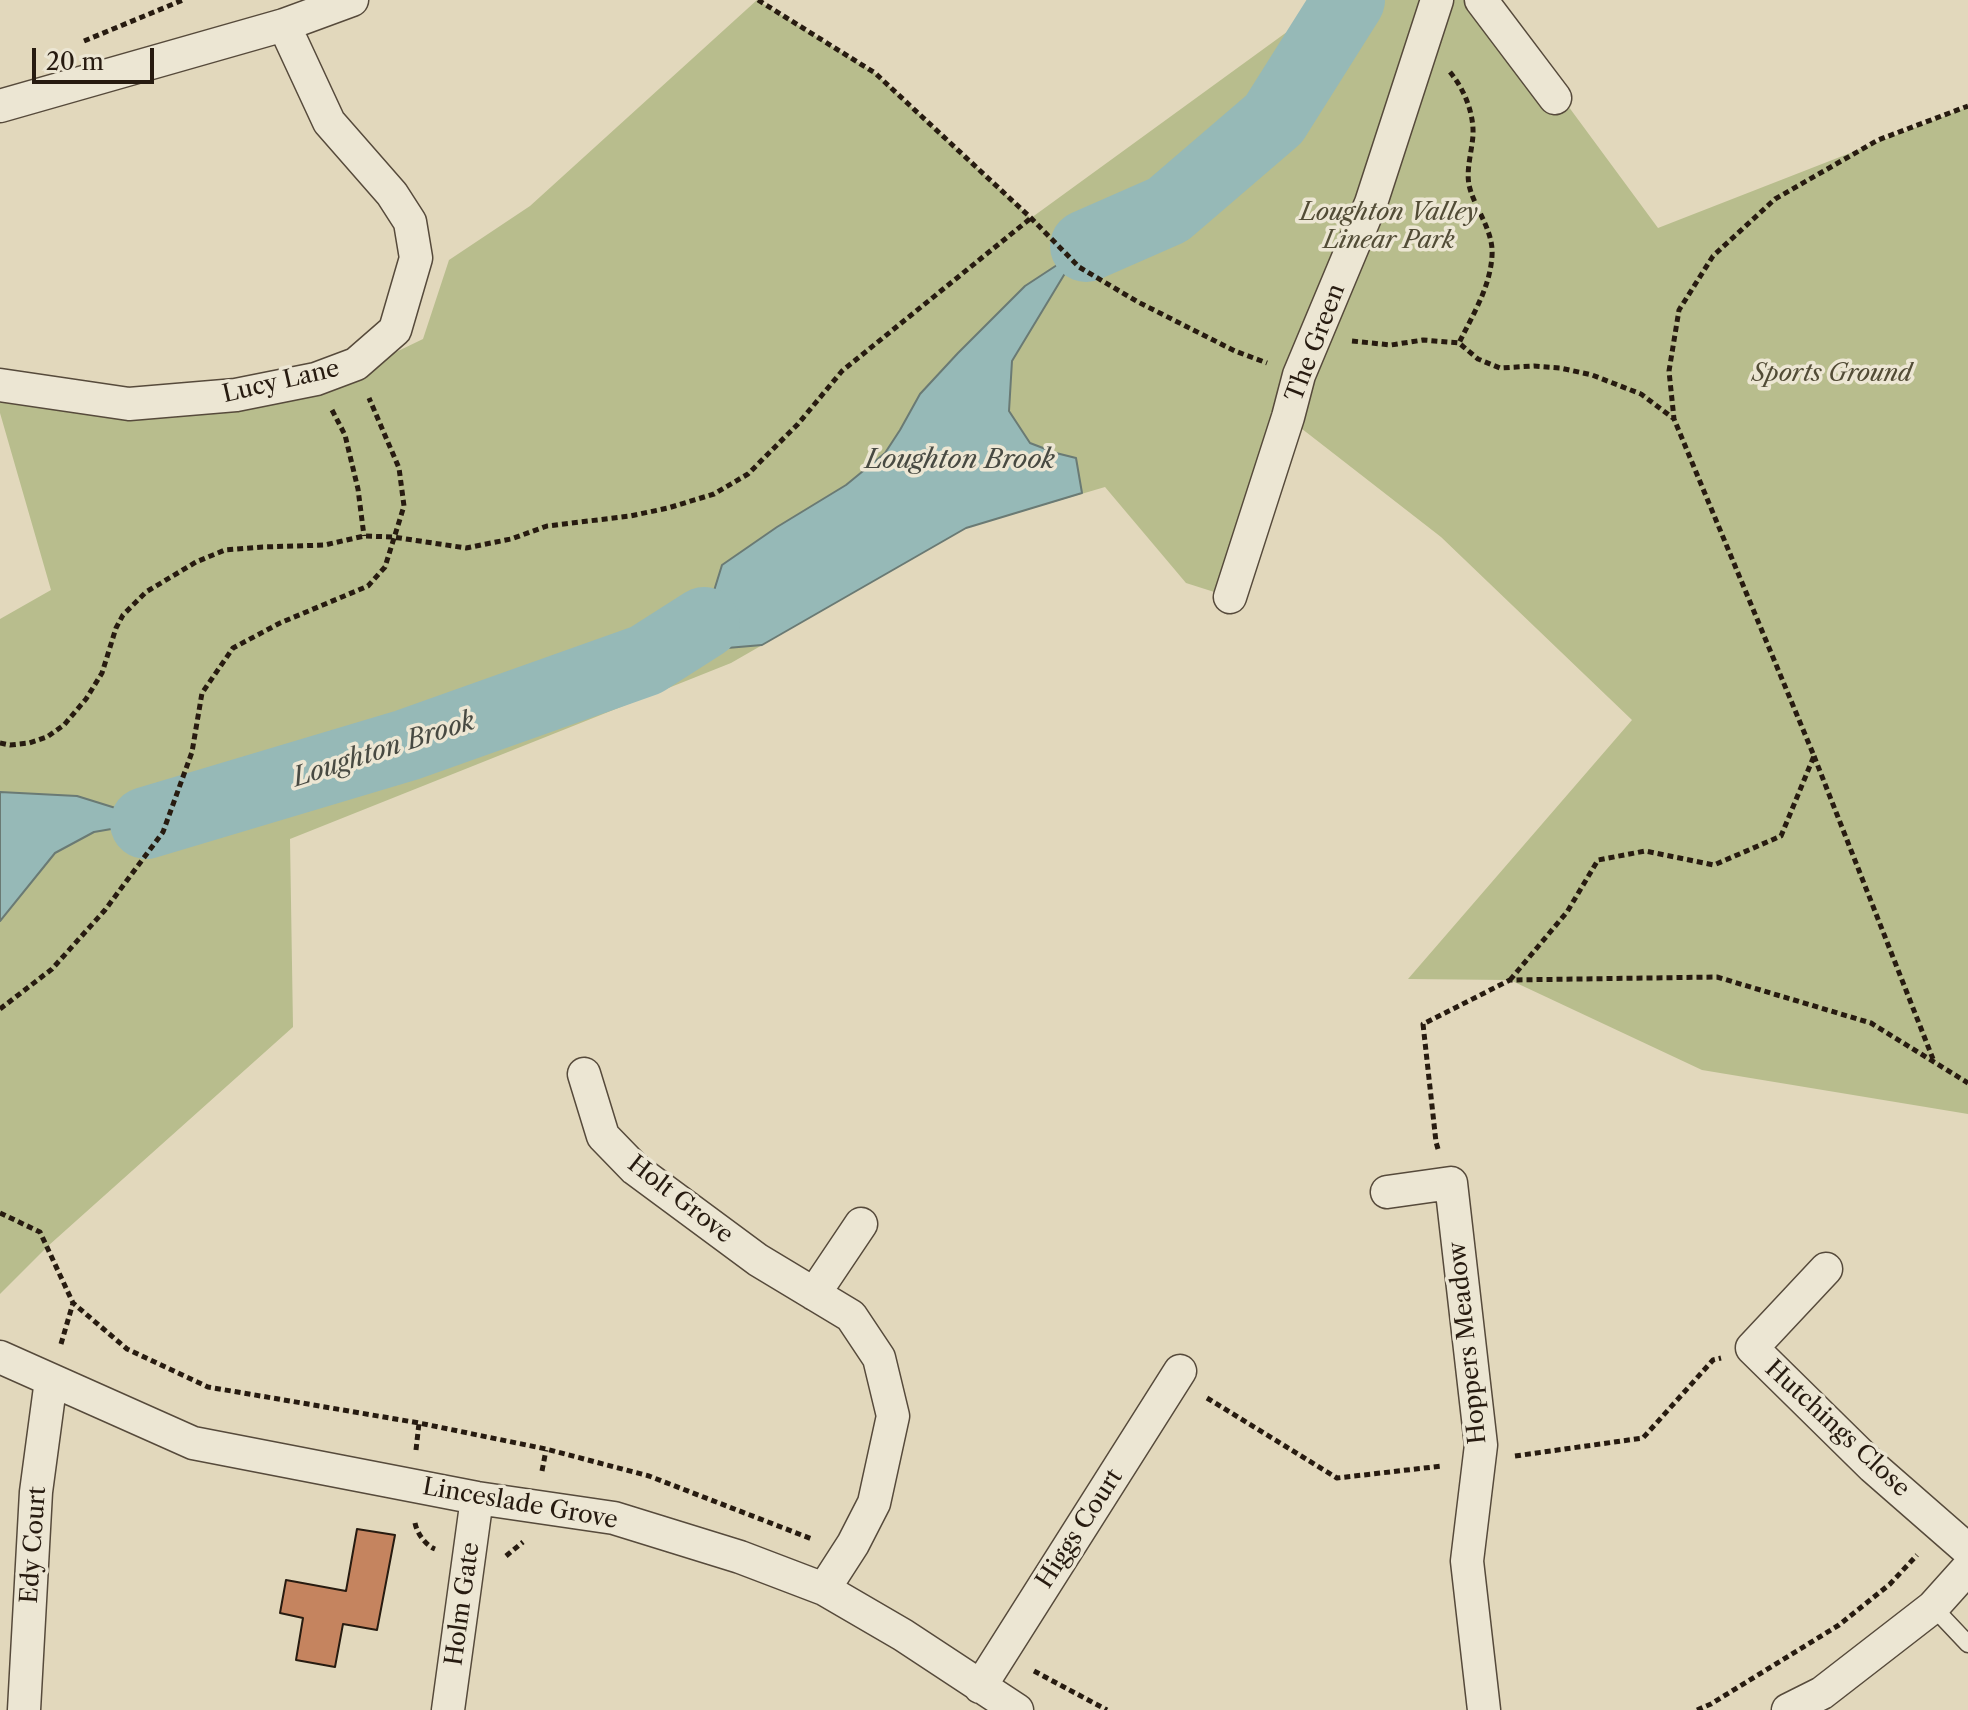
<!DOCTYPE html>
<html>
<head>
<meta charset="utf-8">
<style>
	body { margin:0 }
	#map { position:relative; width:1968px; height:1710px; overflow:hidden; background:#e2d8bc; font-family:"Libre Caslon Text",serif }
	canvas { display:block }
	.scale { position:absolute; left:32px; top:48px; width:122px; height:36px; box-sizing:border-box; border:4px solid #271b10; border-top:0; padding-left:10px; font-size:24px; line-height:28px; white-space:nowrap; color:#271b10; -webkit-text-stroke:6px #ece6d3; paint-order:stroke }
</style>
</head>
<body>
<div id="map">
<canvas width="1968" height="1710"></canvas>
<div class="scale">20 m</div>
</div>
<script>
const c = document.querySelector('canvas').getContext('2d');
c.lineJoin = 'round';
function paint(path, color) {
  c.fillStyle = color;
  c.fill(path, 'evenodd');
}
function trace(path, color, width, dash) {
  c.strokeStyle = color;
  c.lineWidth = width;
  c.lineCap = dash ? 'butt' : 'round';
  c.setLineDash(dash || []);
  c.stroke(path);
}
function write(font, color, halo, rows, align = 'center') {
  c.font = font + ' "Libre Caslon Text",serif';
  c.lineWidth = 7;
  c.setLineDash([]);
  c.textBaseline = 'middle';
  c.strokeStyle = halo;
  c.fillStyle = color;
  for (const [text, x, y, turn = 0] of rows) {
    c.save();
    c.translate(x, y);
    c.rotate((+turn || 0) * Math.PI / 180);
    c.textAlign = isNaN(turn) ? turn : align;
    if (halo) c.strokeText(text, 0, 0);
    c.fillText(text, 0, 0);
    c.restore();
  }
}
paint(new Path2D(`
	M757 0 875 73 1031 218 1313 13 1317 0H1490L1658 228 1968 107V1114L1702 1070 1510 980 1408 979 1632 720 1441 537 1288 418 1230 597 1186 583 1105 487 966 528 731 663 290 839 293 1027 48 1246 0 1294V619L51 590 0 413V385L129 404 369 365 423 339 449 260 530 206Z`), '#b8bd8d');
const water = new Path2D(`
	M1086 246 1067 270 1012 361 1009 411 1030 443 1056 453 1076 458 1082 493 966 528 762 645 727 648 704 623 722 565 777 527 846 485 885 453 900 430 920 394 958 353 1025 286Z
	M0 792 77 796 122 810 146 823 94 832 55 853 0 921Z`);
paint(water, '#96b9b7');
trace(water, '#6a7a74', 2);
trace(new Path2D(`
	M1086 246 1168 210 1274 119 1349 0
	M146 823 407 745 646 660 704 623`), '#96b9b7', 72);
const building = new Path2D(`
	M357 1529 395 1535 377 1630 343 1624 335 1667 296 1660 303 1618 280 1613 286 1580 346 1591Z`);
paint(building, '#c5845f');
trace(building, '#271b10', 2);
const lane = new Path2D(`
	M1933 1607 1968 1644`);
const street = new Path2D(`
	M1481 0 1555 98
	M0 106 284 25 352 0
	M0 385 129 404 236 395 316 379 356 364 395 330 416 258 410 222 392 194 329 122 284 25
	M1230 597 1288 417 1299 375 1371 203 1437 0
	M584 1074 603 1136 635 1169 758 1260 851 1316 879 1358 893 1416 874 1503 853 1544 824 1589
	M1387 1192 1451 1183 1481 1445 1467 1561 1484 1710
	M1826 1269 1752 1348 1873 1467 1968 1550
	M814 1294 861 1224
	M0 1357 193 1443 477 1498 614 1518 740 1557 824 1589 903 1635 1017 1710
	M980 1687 1180 1371
	M24 1710 36 1492 51 1380
	M448 1710 477 1498
	M1788 1710 1822 1693 1933 1607 1968 1568`);
trace(lane, '#564a3b', 19);
trace(street, '#564a3b', 35);
trace(new Path2D(`
	M758 0 875 73 1031 218 1079 267 1138 302 1235 351 1267 363
	M84 41 183 0
	M1450 72C1464 89 1474 113 1473 135 1472 151 1466 169 1469 185 1474 208 1494 230 1492 256 1490 288 1472 316 1459 343
	M1352 341 1391 345 1423 340 1459 343 1478 359 1500 368 1534 366 1560 368 1592 375 1641 394 1673 418
	M332 410 345 435 358 489 364 536
	M0 743 10 745 29 743 47 737 64 725 86 699 102 673 116 628 123 615 146 592 196 562 225 550 263 547 325 545 364 536 393 537 466 548 511 539 547 526 630 516 668 508 714 494 748 474 798 424 842 371 1031 218
	M1814 756 1933 1059
	M1510 980 1567 912 1598 860 1645 851 1714 865 1781 836 1814 756 1674 419 1669 371 1679 310 1713 256 1775 199 1878 140 1968 106
	M0 1009 52 969 105 910 163 832 192 752 202 693 233 648 280 623 368 586 385 567 404 506 399 468 369 398
	M1438 1149 1436 1142 1423 1024 1510 980 1717 977 1871 1023 1968 1083
	M0 1213 40 1232 73 1303 127 1349 208 1387 419 1423 546 1449 649 1476 812 1539
	M61 1344 73 1303
	M1207 1398 1337 1478 1442 1466
	M416 1450 419 1423
	M1515 1456 1643 1438 1713 1360 1721 1358
	M542 1471 546 1450
	M415 1523C417 1533 425 1545 435 1549
	M506 1556 523 1542
	M1034 1671 1107 1710
	M1697 1710 1711 1704 1839 1625 1890 1584 1917 1555`), '#271b10', 5, [6, 4]);
trace(lane, '#ece6d3', 16);
trace(street, '#ece6d3', 32);
write('italic 24px', '#524c36', '#ece6d3', [
	["Loughton Valley",1389,213],
	["Linear Park",1389,241],
	["Sports Ground",1832,374]
]);
write('24px', '#271b10', '#ece6d3', [
	["The Green",1316,343,-69],
	["Lucy Lane",281,382,-13],
	["Holt Grove",680,1200,38],
	["Hoppers Meadow",1468,1343,-96],
	["Hutchings Close",1837,1429,43],
	["Linceslade Grove",520,1504,10],
	["Higgs Court",1080,1529,-57],
	["Edy Court",34,1545,-86],
	["Holm Gate",463,1604,-82]
]);
write('italic 26px', '#484a42', '#ece6d3', [
	["Loughton Brook",960,460],
	["Loughton Brook",384,750,-18]
]);
</script>
</body>
</html>
